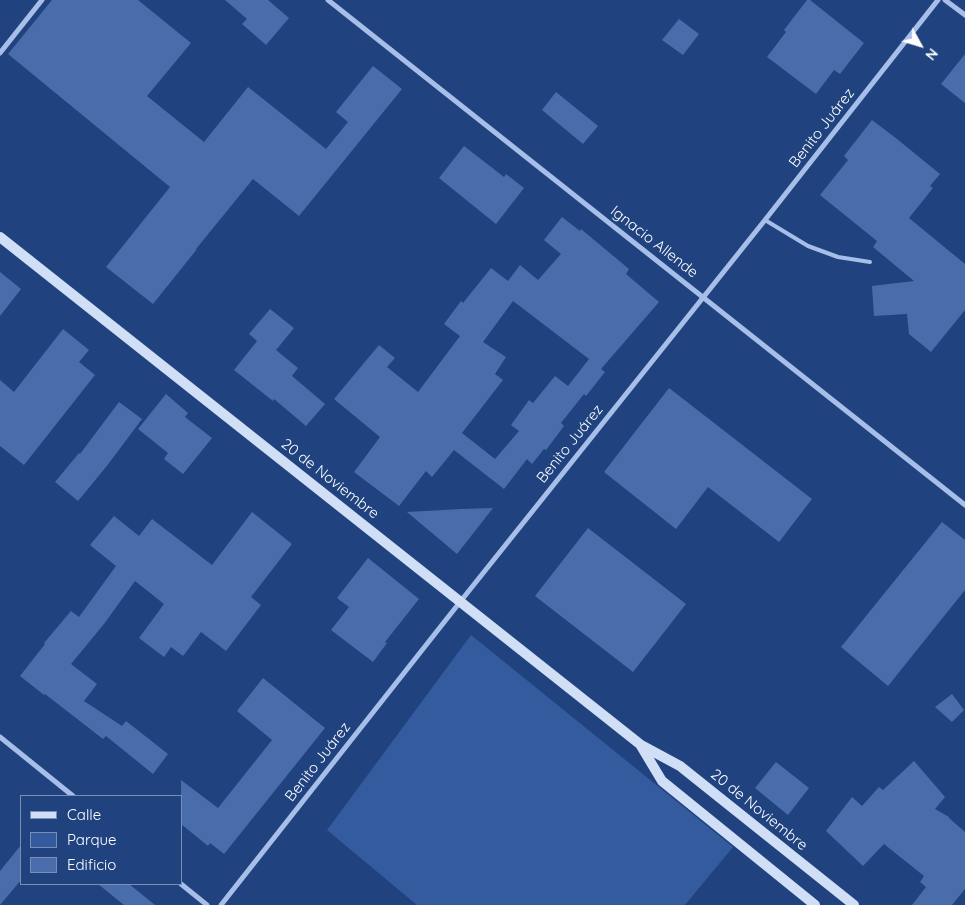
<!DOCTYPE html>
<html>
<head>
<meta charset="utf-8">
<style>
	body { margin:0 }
	#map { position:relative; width:965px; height:905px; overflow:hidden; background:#204380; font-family:Quicksand,sans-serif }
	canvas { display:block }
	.legend { position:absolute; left:20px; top:795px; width:162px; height:90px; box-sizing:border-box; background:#204380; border:1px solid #798eb3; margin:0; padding:6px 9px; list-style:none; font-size:15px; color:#fff }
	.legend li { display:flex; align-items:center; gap:10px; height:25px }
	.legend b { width:25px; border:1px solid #798eb3 }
	.north { position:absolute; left:895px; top:20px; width:50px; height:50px; -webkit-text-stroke:4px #204380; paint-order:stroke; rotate:129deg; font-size:14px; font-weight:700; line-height:20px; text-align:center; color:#fff }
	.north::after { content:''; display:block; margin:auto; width:18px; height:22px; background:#fff; clip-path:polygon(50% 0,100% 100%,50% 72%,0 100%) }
</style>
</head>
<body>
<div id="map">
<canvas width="965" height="905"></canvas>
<ul class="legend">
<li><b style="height:6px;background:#d0def6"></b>Calle</li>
<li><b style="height:14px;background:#345b9e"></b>Parque</li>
<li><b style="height:14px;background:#496caa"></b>Edificio</li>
</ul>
<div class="north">N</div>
</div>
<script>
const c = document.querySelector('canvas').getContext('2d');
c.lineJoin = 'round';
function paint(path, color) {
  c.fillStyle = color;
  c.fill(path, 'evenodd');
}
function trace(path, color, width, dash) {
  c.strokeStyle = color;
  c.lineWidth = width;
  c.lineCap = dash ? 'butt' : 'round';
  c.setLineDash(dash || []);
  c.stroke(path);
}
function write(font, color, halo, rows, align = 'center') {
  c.font = font + ' Quicksand,sans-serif';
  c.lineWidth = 4.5;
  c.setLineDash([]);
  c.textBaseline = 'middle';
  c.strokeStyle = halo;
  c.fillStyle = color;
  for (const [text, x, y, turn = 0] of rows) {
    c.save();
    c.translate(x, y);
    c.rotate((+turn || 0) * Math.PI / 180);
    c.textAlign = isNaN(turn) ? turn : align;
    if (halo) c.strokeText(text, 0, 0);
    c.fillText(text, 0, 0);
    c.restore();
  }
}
paint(new Path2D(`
	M471 635 733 847 685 905H417L327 830Z`), '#345b9e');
paint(new Path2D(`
	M52 0H138L191 43 147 96 204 142 248 87 326 149 348 122 336 112 373 66 402 89 299 216 253 179 196 249H197L153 304 106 267 170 187 8 54Z
	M225 0H268L289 18 266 45 242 24 247 19Z
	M807 0H810L864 43 840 74 834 70 816 94 767 57 786 32 784 30Z
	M679 19 699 34 683 55 662 40Z
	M965 54V103L941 84Z
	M556 92 598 126 583 144 542 110Z
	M872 120 897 139 940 174 930 186 933 188 909 218 965 264V310L931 352 909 334 907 314 874 316 872 286 914 281 873 247 877 241 820 195 848 160 844 156Z
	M464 146 504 177 506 174 524 188 496 224 439 178Z
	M562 217 580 231 581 229 629 269 626 274 659 302 601 369 605 372 586 396 584 394 561 423 564 426 546 450 544 449 532 464 527 459 504 489 454 450 432 477 426 471 399 506 354 472 380 437 334 399 379 345 395 358 387 367 418 392 460 336 444 324 461 301 463 303 491 268 508 281 520 265 538 280 561 254 544 240ZM513 301 589 359 568 386 555 376 533 403 529 400 511 425 519 431 495 459 462 433 503 380 495 374 506 357 483 342Z
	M0 272 21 289 0 316Z
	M270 309 294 328 276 350 298 368 292 376 325 404 306 426 274 399 273 401 234 370 257 341 249 334Z
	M63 329 89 350 79 362 95 375 24 465 0 446V380L14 392Z
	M669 388 812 499 779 542 708 487 676 529 604 472Z
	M166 394 188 413 185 417 212 438 183 474 164 459 168 453 138 429Z
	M119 402 142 419 106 467 78 501 55 482 79 453 80 454Z
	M493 508 457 554 407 512 462 509Z
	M252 512 292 544 251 597 261 605 226 651 201 632 183 656 171 647 164 657 139 638 164 604 135 581 104 624 71 664 97 684 84 701 122 726 126 721 168 754 153 774 106 736 103 739 45 694 44 695 20 676 45 644 44 643 71 611 79 617 116 566 90 545 114 516 139 536 152 519 212 565Z
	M942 522 965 540V590L888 686 841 647Z
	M588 528 686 604 633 672 535 596Z
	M368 558 419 599 385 642 387 643 373 662 331 630 349 607 337 598Z
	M263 678 325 728 224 854 210 843 208 846 181 824V780L218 808 272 740 237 711Z
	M952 694 964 710 952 722 935 707Z
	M914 761 945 797 935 809 949 817V818L965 832V889L952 905H912L926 887 920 882 924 876 884 844 863 866 826 831 852 797 862 806 879 787 883 790Z
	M776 762 809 788 788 815 755 788Z
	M21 845V880L0 905V871Z
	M98 884H129L155 905H124Z`), '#496caa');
trace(new Path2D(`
	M765 220 808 246 838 257 870 262`), '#a6bee8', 4);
trace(new Path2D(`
	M328 0 965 505
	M945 0 965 15
	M0 53 42 0
	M0 737 73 796
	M181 884 207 905
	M221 905 460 602 765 220 938 0`), '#a6bee8', 5);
trace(new Path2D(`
	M0 237 641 745 680 766 854 905
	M641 746 662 781 815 905`), '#d0def6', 10);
write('15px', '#fff', '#204380', [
	["Benito Juárez",822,128,-52],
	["Ignacio Allende",654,242,38],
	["Benito Juárez",570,444,-51],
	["20 de Noviembre",330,479,38],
	["Benito Juárez",318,762,-52],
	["20 de Noviembre",759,810,39]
]);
</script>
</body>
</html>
